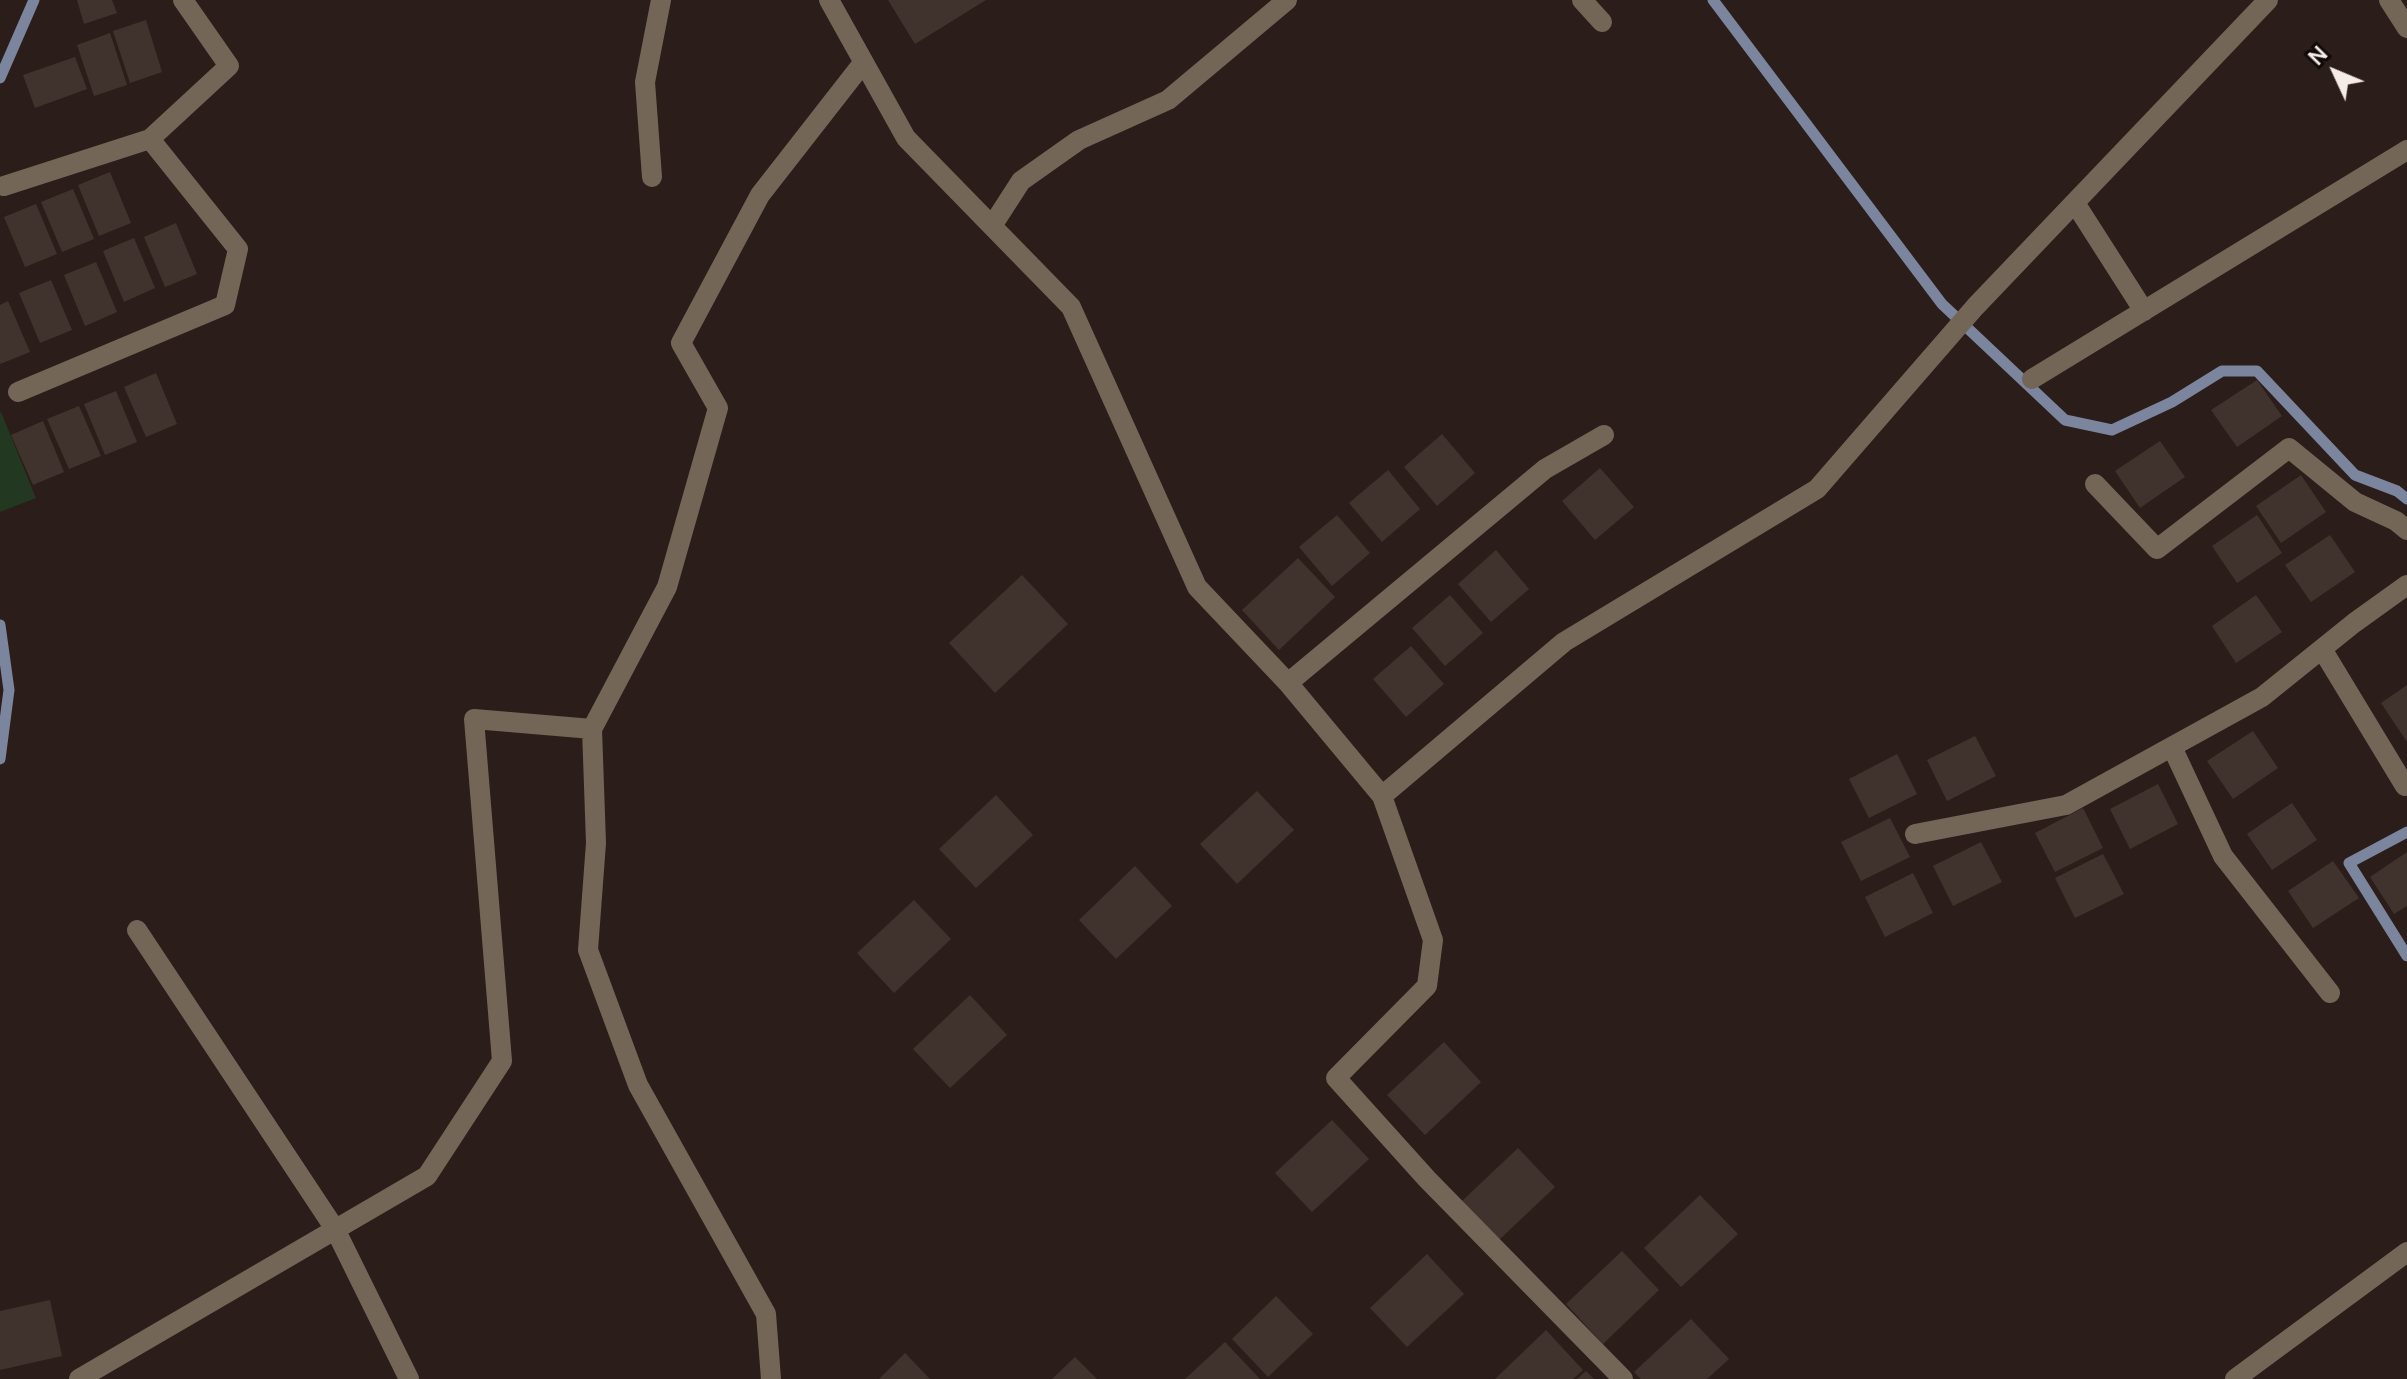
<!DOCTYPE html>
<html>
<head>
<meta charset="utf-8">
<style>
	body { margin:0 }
	#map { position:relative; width:2407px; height:1379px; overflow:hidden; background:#2b1e1a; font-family:Manrope,sans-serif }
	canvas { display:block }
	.north { position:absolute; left:2295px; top:32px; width:80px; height:80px; -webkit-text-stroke:6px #0f0908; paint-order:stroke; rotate:314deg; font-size:22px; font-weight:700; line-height:32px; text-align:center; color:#f5ece8 }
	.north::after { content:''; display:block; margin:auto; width:28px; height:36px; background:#f5ece8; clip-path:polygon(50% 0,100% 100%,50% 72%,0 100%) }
</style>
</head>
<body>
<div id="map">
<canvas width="2407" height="1379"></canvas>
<div class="north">N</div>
</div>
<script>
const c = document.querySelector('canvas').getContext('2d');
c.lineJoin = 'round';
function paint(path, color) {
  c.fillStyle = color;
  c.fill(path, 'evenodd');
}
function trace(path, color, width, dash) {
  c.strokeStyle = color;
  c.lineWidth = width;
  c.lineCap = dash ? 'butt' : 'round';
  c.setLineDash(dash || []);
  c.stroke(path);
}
paint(new Path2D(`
	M1 412 36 498 0 512V413Z`), '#233820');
trace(new Path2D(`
	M1713 0 1942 304 2065 420 2112 430 2172 402 2222 371H2257L2355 475 2397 491 2407 499
	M0 78 34 0
	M0 625 9 690 0 759
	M2407 832 2349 863 2407 956`), '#7b859d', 11);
paint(new Path2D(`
	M77 0H112L117 13 84 24Z
	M888 0H986L915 44Z
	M146 20 162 72 130 83 113 31Z
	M110 33 127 85 94 96 77 45Z
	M75 57 87 89 35 108 23 75Z
	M110 172 131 223 99 236 78 185Z
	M73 189 94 239 62 252 41 202Z
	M36 204 57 254 25 267 4 217Z
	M176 223 197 274 165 287 144 237Z
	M134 238 155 288 124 302 103 251Z
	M96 262 117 312 85 326 64 275Z
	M51 280 72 330 40 343 19 293Z
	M8 301 30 352 0 364V305Z
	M156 373 177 424 146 437 124 387Z
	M2257 380 2282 416 2237 447 2211 410Z
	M116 391 137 442 105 455 84 404Z
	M79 406 101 456 69 469 47 419Z
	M43 421 64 472 33 485 11 435Z
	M1442 434 1475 473 1437 506 1404 467Z
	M2160 441 2185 477 2140 508 2115 471Z
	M1600 468 1634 507 1595 540 1562 501Z
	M1388 470 1420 509 1382 542 1349 503Z
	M2301 475 2326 512 2281 543 2256 506Z
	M1337 515 1370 553 1332 586 1299 547Z
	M2257 515 2282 553 2237 583 2212 546Z
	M2330 535 2355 572 2311 602 2285 565Z
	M1496 550 1529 589 1491 622 1458 584Z
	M1298 558 1335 597 1279 650 1242 610Z
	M1022 575 1068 624 995 693 949 643Z
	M1450 595 1483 633 1445 666 1412 628Z
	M2256 595 2282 632 2236 663 2212 626Z
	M1411 646 1444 684 1406 717 1373 679Z
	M2407 685V742L2381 703Z
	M2253 731 2278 768 2233 799 2207 761Z
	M1975 736 1996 776 1947 801 1927 760Z
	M1897 754 1917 794 1869 818 1849 779Z
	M2158 784 2178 824 2130 849 2110 809Z
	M1257 791 1294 830 1237 884 1200 844Z
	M996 795 1033 835 976 888 939 849Z
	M2292 803 2317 840 2272 870 2247 834Z
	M2083 808 2103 848 2055 872 2035 833Z
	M1890 818 1910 857 1861 881 1841 842Z
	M1981 842 2002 882 1953 906 1933 866Z
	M2407 852V906L2394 914 2370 877Z
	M2103 854 2124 894 2075 918 2055 878Z
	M2333 861 2359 898 2313 928 2288 891Z
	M1135 866 1172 906 1116 959 1079 920Z
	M1913 873 1933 913 1885 937 1865 897Z
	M914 900 951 939 894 993 857 953Z
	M970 995 1007 1035 950 1088 913 1049Z
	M1444 1042 1481 1082 1425 1135 1387 1095Z
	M1332 1120 1369 1159 1312 1212 1275 1173Z
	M1518 1148 1555 1187 1499 1240 1462 1201Z
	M1700 1195 1738 1234 1681 1287 1644 1248Z
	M1622 1251 1659 1290 1603 1344 1566 1304Z
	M1427 1254 1464 1294 1407 1347 1370 1308Z
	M1276 1296 1313 1334 1268 1377 1232 1339Z
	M50 1300 62 1356 0 1370V1311Z
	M1691 1319 1729 1359 1707 1379H1641L1634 1372Z
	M1546 1330 1583 1370 1573 1379H1495Z
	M1225 1342 1260 1379H1185Z
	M905 1353 930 1379H879Z
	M1075 1357 1097 1379H1052Z
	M1586 1371 1594 1379H1577Z`), '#40332d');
trace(new Path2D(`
	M829 0 906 138 1071 307 1197 587 1288 683 1382 796 1433 940 1427 986 1336 1078 1427 1179 1623 1379
	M1582 0 1602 22
	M2389 0 2407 28
	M652 177 645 82 661 0
	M4 186 150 139 229 66 183 0
	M2075 203 2144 311
	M992 226 1021 181 1079 140 1168 100 1287 0
	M2032 379 2407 150
	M18 392 225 305 238 249 150 139
	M2095 484 2157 549 2289 448 2355 502 2396 521 2407 530
	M2322 649 2405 786
	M1288 683 1545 469 1604 435
	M2172 747 2223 856 2330 993
	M1382 796 1564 642 1817 489 1975 307 2268 0
	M1915 834 2066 805 2262 697 2354 623 2407 585
	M137 930 335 1229 409 1379
	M79 1379 427 1176 502 1061 474 719 592 729
	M771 1379 766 1314 638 1085 588 950 596 843 592 729 667 587 718 408 681 343 760 195 863 63
	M2235 1379 2407 1252`), '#736657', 20);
</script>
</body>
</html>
